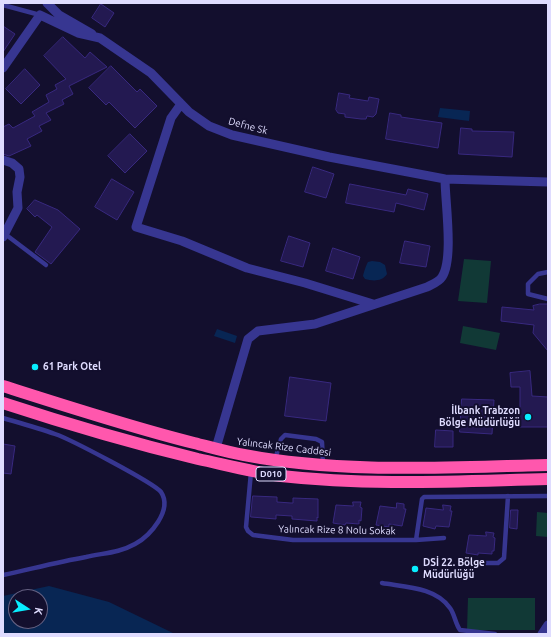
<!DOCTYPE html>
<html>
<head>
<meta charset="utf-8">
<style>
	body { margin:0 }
	#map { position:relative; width:551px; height:637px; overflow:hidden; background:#130f2e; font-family:Ubuntu,sans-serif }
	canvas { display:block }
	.frame { position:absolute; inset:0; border:4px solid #dfdcff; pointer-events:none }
	.north { position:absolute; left:8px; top:589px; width:40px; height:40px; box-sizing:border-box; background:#130f2e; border:1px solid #656182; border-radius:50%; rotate:102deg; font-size:11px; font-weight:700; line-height:16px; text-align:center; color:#dfdcff }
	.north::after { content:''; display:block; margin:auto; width:14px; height:18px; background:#08eeff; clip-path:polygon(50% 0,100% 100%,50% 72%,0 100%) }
</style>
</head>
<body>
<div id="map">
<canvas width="551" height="637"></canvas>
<div class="frame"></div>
<div class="north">K</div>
</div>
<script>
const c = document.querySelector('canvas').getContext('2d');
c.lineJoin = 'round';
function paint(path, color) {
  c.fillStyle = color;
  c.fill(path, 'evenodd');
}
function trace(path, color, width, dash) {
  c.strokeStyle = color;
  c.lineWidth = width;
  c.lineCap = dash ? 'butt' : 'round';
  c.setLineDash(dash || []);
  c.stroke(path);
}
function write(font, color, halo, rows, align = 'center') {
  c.font = font + ' Ubuntu,sans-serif';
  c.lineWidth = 4;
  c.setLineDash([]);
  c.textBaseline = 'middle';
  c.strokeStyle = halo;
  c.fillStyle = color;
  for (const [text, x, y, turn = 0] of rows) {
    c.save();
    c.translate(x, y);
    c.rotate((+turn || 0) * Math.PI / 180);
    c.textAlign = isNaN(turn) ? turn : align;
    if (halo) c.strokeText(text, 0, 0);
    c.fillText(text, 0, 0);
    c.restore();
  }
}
paint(new Path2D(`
	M464 259 491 261 487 303 458 301Z
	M463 326 500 333 496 350 460 343Z
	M537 512 548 513V537L536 536Z
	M468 598H535V630H467Z`), '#113936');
paint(new Path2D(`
	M440 108 470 111 469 121 438 117Z
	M372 261 380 262 385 265 387 274C382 282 372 281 365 279L363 276C364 272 366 265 368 262Z
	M217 329 237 336 235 343 214 336Z
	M49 586 109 602 175 634H3V596ZM16 597H40V621H16Z`), '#082654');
const building = new Path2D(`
	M101 4 114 13 105 27 92 18Z
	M3 26 15 34 3 52Z
	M63 37 85 58 90 52 107 67 69 86 73 94 62 100 64 104 46 113 51 120 39 126 42 131 27 139 31 146 9 156 3 154V127L9 124 13 128 35 116 32 112 49 102 46 95 57 89 55 85 66 79 44 56Z
	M111 66 137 92 140 89 157 106 135 128 109 102 106 105 89 88Z
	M25 69 40 85 21 104 6 89Z
	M339 93 350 95 349 98 368 101 369 97 379 99 376 114 373 117 367 116 366 119H361L345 117V114L338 113 336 110Z
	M390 113 401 115V117L442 123 438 148 386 139Z
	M461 128 472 129V131L514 132 512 157 459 154Z
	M130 134 147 151 125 173 108 156Z
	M313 167 334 174 326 198 305 192Z
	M112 179 134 192 117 220 95 207Z
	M350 184 406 195 408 189 428 194 424 210 396 203 394 212 346 203Z
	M35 200 58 210 80 229 51 264 35 252 52 227 37 215 35 217 27 209Z
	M289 236 310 243 303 267 281 261Z
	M405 241 430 246 426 267 400 263Z
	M333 248 360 257 353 279 326 271Z
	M540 304H548V351L533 333 534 325 501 321 502 307 534 310 533 306Z
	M530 371 532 396 548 397V427H520V387H511L510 373Z
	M290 377 331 383 326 421 285 416Z
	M462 399 494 400 492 434 460 432Z
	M436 430 453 431V447H435Z
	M3 444 15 446 11 474 3 473Z
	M253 496 277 497V502L291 503H293V498L318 499V518L317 517V521L292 519V516L276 515V519L251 517Z
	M353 502H361L360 507 362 508 361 521 359 520V524L346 523 345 525 333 523 336 505 353 506Z
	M397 503 404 504V509H406L402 526 389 524V527L376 525 380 506 396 508Z
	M443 505 451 506 450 511H452L449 527 436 526 435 529 423 526 426 508 443 510Z
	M511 510H518L517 529 510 528Z
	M486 532 494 533 493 537 495 538 494 551H492V554L478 553V555L466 553 469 535 486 536Z`);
paint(building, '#231951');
trace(building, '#38297f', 1);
trace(new Path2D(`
	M3 5 40 15
	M5 234 46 265
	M548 272 538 274 528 284V294L548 299
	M3 418C20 423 38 428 55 434 70 439 154 483 161 492 173 510 150 536 135 544 119 553 103 553 86 557 58 562 31 569 3 575
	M275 460 281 439 285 435 316 439 322 442 323 463
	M251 472 246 527 248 531 253 535 293 540H416L444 538
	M416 540 422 499 424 497 548 496
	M469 563H498L504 558 508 496
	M382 583C405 587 436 587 450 608 455 615 455 623 460 630L495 634`), '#373691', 4.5);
trace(new Path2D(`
	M47 3 59 15 92 34
	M3 68 40 15 78 33 100 38 151 73 189 112 209 126 232 135 329 157 445 179 548 182
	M181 104 171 118 136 227 182 241 247 268 305 283 373 304
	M3 160 12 163 19 169 20 177 17 192 18 208 3 237
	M216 448 248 339 258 331 315 324 427 287C433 284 439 282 442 277 454 259 445 201 445 179
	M542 634 548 625`), '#373691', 9);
trace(new Path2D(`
	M3 386C66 406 130 427 194 443 210 447 227 452 244 455 344 474 447 467 548 465
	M3 403C67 424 132 443 198 459 226 465 253 472 281 476 370 486 459 481 548 479`), '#ff57ad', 12);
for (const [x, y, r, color] of [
	[35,367,4,"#08eeff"],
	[528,417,4,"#08eeff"],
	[415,569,4,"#08eeff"]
]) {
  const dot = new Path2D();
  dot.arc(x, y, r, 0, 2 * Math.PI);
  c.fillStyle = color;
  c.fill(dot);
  trace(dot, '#130f2e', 1.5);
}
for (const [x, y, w] of [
	[271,474,30]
]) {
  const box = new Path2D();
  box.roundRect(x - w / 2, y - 7, w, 14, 3);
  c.fillStyle = '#130f2e';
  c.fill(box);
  trace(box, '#dfdcff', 1);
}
write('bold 9px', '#dfdcff', null, [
	["D010",271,474]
]);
write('10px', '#dfdcff', '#130f2e', [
	["Defne Sk",248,126,15],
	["Yalıncak Rize Caddesi",284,447,7],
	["Yalıncak Rize 8 Nolu Sokak",337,530,1]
]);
write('bold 10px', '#dfdcff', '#130f2e', [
	["61 Park Otel",43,367],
	["İlbank Trabzon",520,411,"right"],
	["Bölge Müdürlüğü",520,423,"right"],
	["DSİ 22. Bölge",423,563],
	["Müdürlüğü",423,575]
], 'left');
</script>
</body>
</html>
